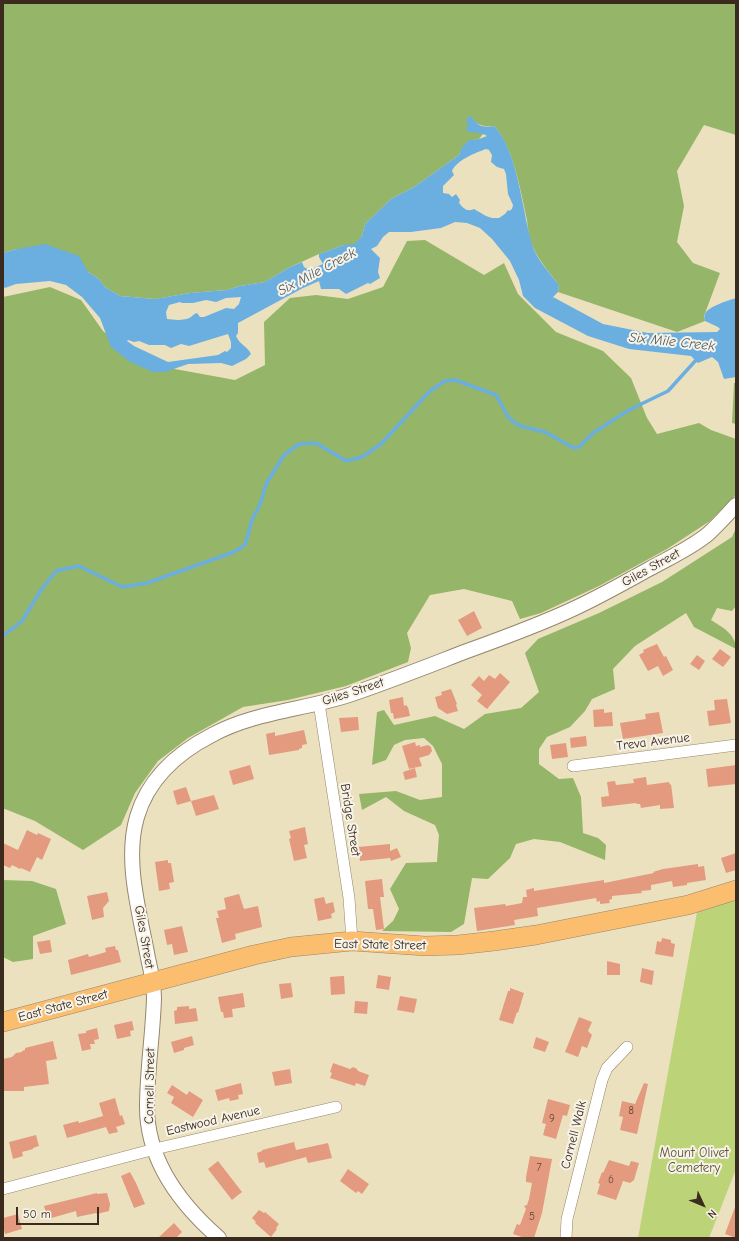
<!DOCTYPE html>
<html>
<head>
<meta charset="utf-8">
<style>
	body { margin:0 }
	#map { position:relative; width:739px; height:1241px; overflow:hidden; background:#ece1bf; font-family:"Comic Neue",sans-serif }
	canvas { display:block }
	.frame { position:absolute; inset:0; border:4px solid #3b2a1e; pointer-events:none }
	.north { position:absolute; left:683px; top:1185px; width:40px; height:40px; -webkit-text-stroke:3px #f7f3e8; paint-order:stroke; rotate:134deg; font-size:11px; font-weight:700; line-height:16px; text-align:center; color:#3b2a1e }
	.north::after { content:''; display:block; margin:auto; width:14px; height:18px; background:#3b2a1e; clip-path:polygon(50% 0,100% 100%,50% 72%,0 100%) }
	.scale { position:absolute; left:16px; top:1207px; width:83px; height:18px; box-sizing:border-box; border:2px solid #3b2a1e; border-top:0; padding-left:5px; font-size:12px; line-height:14px; white-space:nowrap; color:#3b2a1e; -webkit-text-stroke:3px #f7f3e8; paint-order:stroke }
</style>
</head>
<body>
<div id="map">
<canvas width="739" height="1241"></canvas>
<div class="frame"></div>
<div class="north">N</div>
<div class="scale">50 m</div>
</div>
<script>
const c = document.querySelector('canvas').getContext('2d');
c.lineJoin = 'round';
function paint(path, color) {
  c.fillStyle = color;
  c.fill(path, 'evenodd');
}
function trace(path, color, width, dash) {
  c.strokeStyle = color;
  c.lineWidth = width;
  c.lineCap = dash ? 'butt' : 'round';
  c.setLineDash(dash || []);
  c.stroke(path);
}
function write(font, color, halo, rows, align = 'center') {
  c.font = font + ' "Comic Neue",sans-serif';
  c.lineWidth = 4;
  c.setLineDash([]);
  c.textBaseline = 'middle';
  c.strokeStyle = halo;
  c.fillStyle = color;
  for (const [text, x, y, turn = 0] of rows) {
    c.save();
    c.translate(x, y);
    c.rotate((+turn || 0) * Math.PI / 180);
    c.textAlign = isNaN(turn) ? turn : align;
    if (halo) c.strokeText(text, 0, 0);
    c.fillText(text, 0, 0);
    c.restore();
  }
}
paint(new Path2D(`
	M736 899V1169L709 1238H638L697 912Z`), '#bcd378');
paint(new Path2D(`
	M3 3H736V135L704 125 677 171 684 206 677 242 693 263 720 273 704 316 705 321 677 332 558 292 559 285C550 273 539 261 533 247 529 239 528 229 527 220 521 193 513 145 494 126 483 128 476 123 467 117L483 134 479 139C466 141 464 144 459 155L414 187 391 199 365 224 362 236 354 245H344L319 254 288 268 265 282 240 286 227 290 190 293 155 299 120 296 105 287 99 279 88 272 17 249 3 253Z
	M425 240 484 275 504 263 518 294 556 332 603 351 631 378 647 418 657 434 699 423 711 430 736 439V495L710 521 667 549 599 586 541 613 520 619 512 601 464 589 430 595 407 633 411 648 408 662 346 686 288 700 243 707 188 738 158 761 135 793 121 825 83 850 35 821 5 809 3 810V297L50 287 81 300 103 331 142 363 235 380 265 365 264 322 290 298 316 295 348 299 383 287 407 241Z
	M734 383H736V424L732 423Z
	M736 528V606L732 611 717 608 711 620C722 627 736 634 736 649L694 627 686 613 635 646 613 669 615 689 592 699 585 711 570 727 547 737 539 749V764L559 779 573 778 581 797 583 833 598 838 606 845 605 860 560 842 534 839 516 844 510 858 488 879 472 878 464 924 451 932 382 931 393 921 399 909 390 889 406 863 437 862 439 835 435 825 404 811 386 797 362 810 359 794 396 791 420 800 442 797V764L433 746 424 738 405 740 394 745 386 760 372 765 377 712 384 710 394 725 435 716 464 729 485 714 521 708 539 692 525 653 538 639 599 613 662 582 732 537Z
	M3 880 32 881 56 889 66 924 33 936V959L13 962 3 957Z`), '#95b568');
paint(new Path2D(`
	M468 117H472C477 126 484 128 494 126 518 150 522 211 532 244 536 259 550 273 559 285L558 292 553 297 603 324 648 333 717 332 720 329 718 327 705 321C704 318 704 314 706 312 711 306 729 300 736 298V377L724 379 718 362 712 357 698 363 691 356 629 349 588 336 535 308 523 296 519 280 510 261 492 239 480 228 467 223 455 222 441 228 411 232H389L383 237 377 246 371 249 380 258 378 272 380 278 370 284 368 283 346 294 339 289H321L319 281 303 288 238 323V333L236 336C240 345 248 347 251 354L246 359 232 366 221 363 188 364 165 372H153L130 362 111 347 100 318 82 297 66 285 50 281 16 284 5 288 3 286V253L17 249 45 244 79 256 88 272 99 279 105 287 120 296 155 299 190 293 227 290 240 286 265 282 288 268 302 262 304 267 309 270 323 264 319 257V254L344 245 354 244 362 236 365 224 391 199 414 187 459 155 462 147 469 140 479 139 487 136 483 134 466 131 468 124 466 121ZM486 149 489 150 492 155 491 162 497 167 504 169 506 174 508 194 513 205 512 209 509 211 508 210 505 214 499 218H492L486 216 474 209C467 212 464 209 459 203L460 200 456 194 452 197 449 194 443 193V186L454 175 452 171C457 160 475 153 486 149ZM241 297 239 304 234 309 226 308 204 317H200L197 313C194 314 193 315 191 317 185 321 174 320 167 319L166 312 169 305 180 302 182 303H193L206 300 216 302 226 298ZM228 334 231 342V348L227 352 225 351 218 355 168 362 134 346 127 341 128 340 134 342 139 341 149 345H165L171 348 181 344 189 346Z`), '#6bafe0');
trace(new Path2D(`
	M3 636 22 621 41 590 56 571 79 566 122 587 147 583 234 552 245 545 252 520 261 502 266 484 284 455 299 444 316 443 346 461 362 457 381 444 430 391 445 381 455 380 496 395 509 418 520 426 545 432 574 448 579 447 593 433 629 410 668 391 697 359`), '#6bafe0', 3.5);
paint(new Path2D(`
	M474 611 482 628 467 636 458 620Z
	M657 644 664 657 666 656 673 670 663 676 658 666 648 671 639 655 644 652 643 650Z
	M720 649 731 657 723 667 712 659Z
	M697 655 705 661 699 670 690 664Z
	M500 673 510 682 487 709 477 701 482 695 471 685 479 676 484 681 489 675 495 679Z
	M451 689 457 704 456 705 458 711 447 714 438 708 435 697 442 695 441 692Z
	M403 697 404 706 407 705V707H408L410 716 394 719 393 713H391L389 700Z
	M727 699 731 723 709 726 707 711 715 710 714 700Z
	M604 709V713L612 712 613 726 594 727 593 710Z
	M659 712 663 733 623 739 620 723 646 719 645 714Z
	M358 717 359 730 341 732 339 718Z
	M304 730 307 744 302 745V748L299 749V750L269 755 266 734 275 732V736Z
	M586 736 587 746 571 748 570 738Z
	M415 742 416 746 420 745V747L428 745 431 747 432 751 429 755 419 758 422 766 409 769 402 746Z
	M566 743 568 757 552 759 550 745Z
	M250 765 254 779 233 785 229 771Z
	M736 765V784L708 787 706 769Z
	M415 768 417 777 405 780 403 772Z
	M646 777 647 785 669 782 670 785 671 784 674 808 660 809V805L641 808 640 804H637L636 803 602 807 601 797 609 796 607 782 615 781 616 785 634 783 633 779Z
	M186 787 191 801 177 805 173 791Z
	M214 795 219 809 196 816 191 801Z
	M305 827 308 844 304 845 307 858 294 861 289 839 291 838 289 831Z
	M27 830 37 835 38 833 51 839 42 860 37 857 30 872 21 868 20 869 12 865 10 868 3 865V843L18 850Z
	M390 844V851L397 848 401 857 391 861 390 858 360 861 358 847Z
	M736 853V870L726 873 721 858Z
	M168 860V863H171L174 882 169 883 170 889 159 891 155 862Z
	M698 864V867L704 866 706 880 687 883V885L673 887 672 881 651 885V890L641 891 642 893 612 896V899L609 900 610 903 600 904V901L597 902 596 898 537 908 538 916 514 920 515 925 477 931 474 908 505 904 506 906 522 903 523 897H527L526 890 534 888V891L604 880V883L654 873 653 872 663 869Z
	M382 879 384 897H380L384 929 376 930 373 909H368L365 881Z
	M107 892 109 901 103 908 104 917 92 920 87 896Z
	M239 894 244 909 258 906 262 927 235 934 236 939 222 943 216 918H219L217 911 226 909 224 898Z
	M324 897 326 904 333 902 335 912 331 914 332 918 318 921 314 899Z
	M182 926 188 952 174 955 172 944 167 945 164 930Z
	M662 938 671 940V943L675 944 673 957 655 954 657 941 661 942Z
	M50 940 52 952 40 954 37 942Z
	M115 946 116 950H118L121 962 71 975 68 960 88 954 89 957 106 952 105 948Z
	M607 961 620 964V975H607Z
	M642 968 654 971 652 985 640 982Z
	M378 975 391 977 389 990 376 988Z
	M342 976H344L345 994 331 995 330 977Z
	M291 983 293 997 281 999 279 984Z
	M510 988 524 993 518 1013 517 1012 513 1024 499 1020 508 991H510Z
	M243 993 245 1007 232 1009 233 1017 224 1018 223 1012H221L218 997Z
	M400 996 417 999 414 1013 397 1010Z
	M355 1001 368 1002 367 1014 354 1013Z
	M189 1006V1009L196 1008 198 1021 175 1024 174 1011 177 1010V1007Z
	M579 1017 592 1022 588 1031 592 1035 587 1048 582 1046 578 1057 565 1052Z
	M132 1021 134 1030 130 1031 131 1036 117 1039 114 1025Z
	M97 1028 99 1039 94 1040 95 1044H90L91 1049 82 1051 78 1034 86 1033V1031Z
	M192 1036 194 1045 184 1048V1050L174 1053 171 1042Z
	M536 1037 549 1042 545 1052 533 1048Z
	M53 1041 57 1059 46 1061 49 1084 24 1087V1091H3V1059L12 1057 16 1053 22 1052V1051L25 1050V1048Z
	M333 1063 350 1069 353 1067 357 1069 358 1071 369 1075 365 1086 356 1083 355 1086 330 1078 332 1073 330 1072Z
	M290 1069 292 1083 275 1086 272 1072Z
	M241 1083 243 1094 238 1095 239 1099 230 1101 229 1098 218 1101 215 1090Z
	M644 1083 648 1084 637 1134 620 1130 623 1117 619 1116 622 1101 635 1104Z
	M172 1085 187 1095 189 1091 203 1100 193 1117 171 1103 174 1097 167 1093Z
	M115 1098 120 1116 122 1115 125 1124 116 1127 118 1132 109 1134 106 1127 67 1138 63 1125 78 1121 79 1123 103 1116 99 1103Z
	M548 1099 570 1105 567 1116 563 1115 556 1139 543 1135 546 1124 542 1123Z
	M36 1135 39 1146 33 1148V1149L22 1152 23 1156 13 1159 9 1142Z
	M294 1142 296 1150 328 1143 332 1158 308 1163 306 1157 266 1168 264 1162 259 1163 257 1153 262 1151V1150Z
	M530 1156 552 1159 542 1213 534 1238H525L513 1234 516 1226 517 1224 520 1225 526 1209 524 1206 527 1205 529 1199 532 1183 526 1182V1177Z
	M609 1160 629 1166 631 1161 639 1163 634 1180 630 1183 623 1181 616 1200 597 1194 600 1184 598 1183 602 1172 603 1173Z
	M218 1161 242 1192 232 1200 208 1169Z
	M348 1169 369 1184 362 1194 358 1191 356 1193 340 1181Z
	M130 1172 136 1183 145 1204 134 1208 121 1176Z
	M97 1193V1194L107 1193 110 1204 109 1211 97 1214 96 1213 77 1217 76 1211 48 1219 44 1206Z
	M735 1207H736V1238L725 1234Z
	M259 1210 264 1213 265 1212 279 1224 276 1228 277 1229 271 1237 255 1223 256 1222 252 1218Z
	M18 1214 22 1229 5 1234 3 1226V1218Z
	M174 1223 182 1232 176 1238H158Z`), '#e39a7f');
const minor = new Path2D(`
	M319 703 349 898 352 941
	M573 766 736 745
	M3 1189 155 1149 336 1107
	M566 1238 567 1219 602 1080 607 1068 627 1047`);
const tertiary = new Path2D(`
	M219 1238C180 1204 147 1161 147 1107 147 1070 153 1034 154 998 154 985 151 971 148 958 140 914 124 861 137 817 148 779 177 753 212 735 254 712 303 710 349 695 388 682 428 666 467 651 503 638 539 625 573 609 599 597 624 583 649 569 669 558 691 548 708 534 718 525 727 515 736 505`);
const trunk = new Path2D(`
	M3 1022 254 955 291 947 352 941 425 946 458 945 494 941 536 935 688 905 736 890`);
trace(minor, '#94866e', 12);
trace(tertiary, '#94866e', 16);
trace(trunk, '#94866e', 20);
trace(minor, '#fff', 11);
trace(tertiary, '#fff', 14);
trace(trunk, '#fbbd6e', 19);
write('11px', '#654636', null, [
	["8",631,1111],
	["9",552,1119],
	["7",539,1168],
	["6",611,1180],
	["5",532,1217]
]);
write('13px', '#3b2a1e', '#f7f3e8', [
	["Giles Street",651,568,-29],
	["Giles Street",353,692,-18],
	["Treva Avenue",653,742,-7],
	["Bridge Street",350,820,81],
	["Giles Street",144,937,80],
	["East State Street",380,945,1],
	["East State Street",63,1006,-15],
	["Cornell Street",150,1086,-89],
	["Eastwood Avenue",213,1121,-13],
	["Cornell Walk",574,1135,-76]
]);
write('13px', '#5b5434', '#f7f3e8', [
	["Mount Olivet",694,1153],
	["Cemetery",694,1168]
]);
write('italic 14px', '#4c5962', '#f7f3e8', [
	["Six Mile Creek",317,272,-28],
	["Six Mile Creek",672,342,6]
]);
</script>
</body>
</html>
